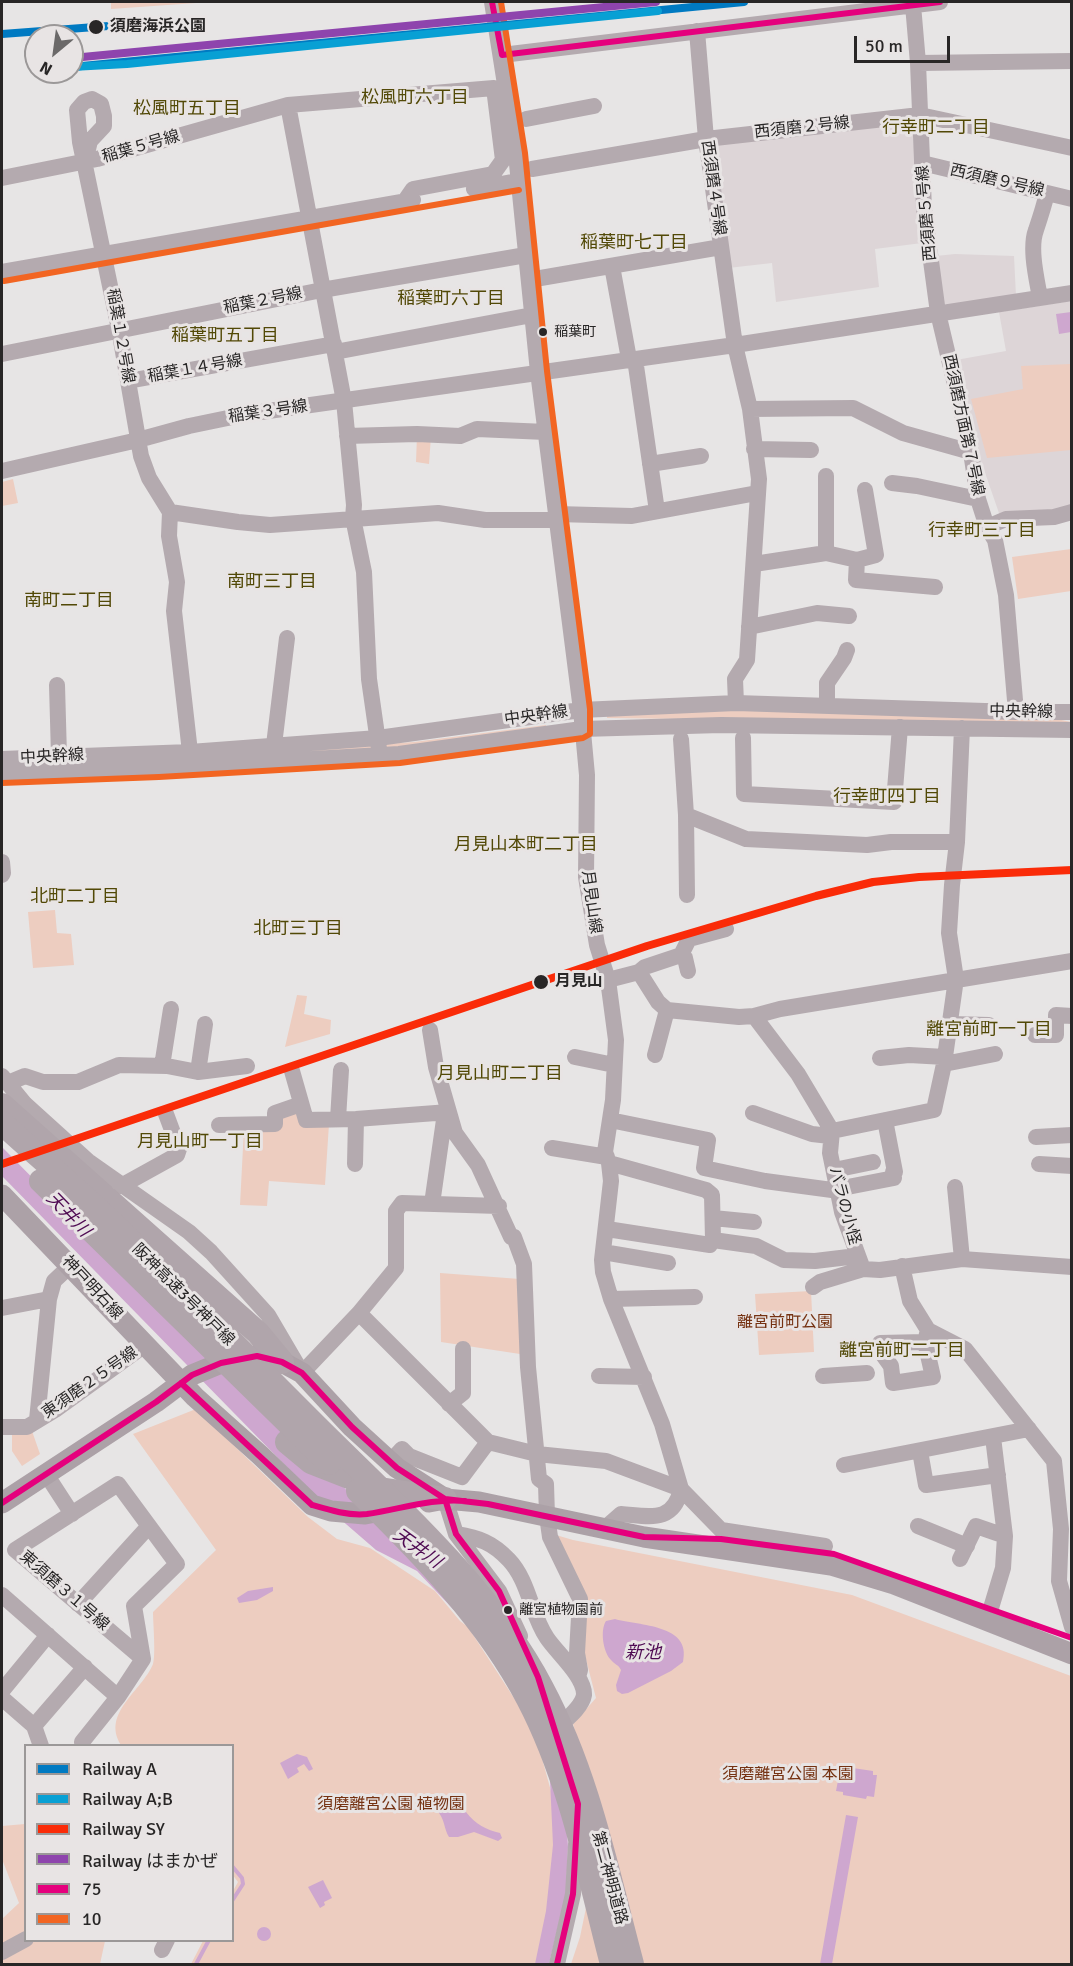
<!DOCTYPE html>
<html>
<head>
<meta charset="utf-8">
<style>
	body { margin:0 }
	#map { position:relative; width:1073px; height:1966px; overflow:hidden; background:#e7e5e5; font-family:Signika,"Noto Sans JP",sans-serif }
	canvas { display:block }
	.frame { position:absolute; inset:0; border:3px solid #282626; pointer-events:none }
	.legend { position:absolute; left:24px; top:1744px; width:210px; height:198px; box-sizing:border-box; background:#e8e4e4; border:2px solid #9b9898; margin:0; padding:8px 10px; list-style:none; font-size:18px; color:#282626 }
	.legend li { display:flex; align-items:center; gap:12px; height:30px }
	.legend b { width:30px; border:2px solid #9b9898 }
	.north { position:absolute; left:24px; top:24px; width:60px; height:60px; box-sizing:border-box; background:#e8e4e4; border:2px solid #9b9898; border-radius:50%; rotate:209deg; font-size:16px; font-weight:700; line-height:24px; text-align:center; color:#282626 }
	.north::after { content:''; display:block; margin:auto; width:21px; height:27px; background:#6b6969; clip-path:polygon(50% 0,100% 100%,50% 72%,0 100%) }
	.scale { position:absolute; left:854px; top:36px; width:96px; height:27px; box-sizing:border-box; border:3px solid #282626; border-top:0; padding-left:8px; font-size:18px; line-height:21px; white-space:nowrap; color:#282626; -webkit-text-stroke:4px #e8e4e4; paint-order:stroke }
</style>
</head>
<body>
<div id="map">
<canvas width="1073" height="1966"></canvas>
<div class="frame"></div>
<ul class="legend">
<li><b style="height:8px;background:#007ac2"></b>Railway A</li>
<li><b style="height:8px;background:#08a0d4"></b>Railway A;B</li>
<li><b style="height:8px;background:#fa2b08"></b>Railway SY</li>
<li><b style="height:8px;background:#8e44ad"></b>Railway はまかぜ</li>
<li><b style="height:8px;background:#e5007d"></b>75</li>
<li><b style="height:8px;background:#f26522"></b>10</li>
</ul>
<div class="north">N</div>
<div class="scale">50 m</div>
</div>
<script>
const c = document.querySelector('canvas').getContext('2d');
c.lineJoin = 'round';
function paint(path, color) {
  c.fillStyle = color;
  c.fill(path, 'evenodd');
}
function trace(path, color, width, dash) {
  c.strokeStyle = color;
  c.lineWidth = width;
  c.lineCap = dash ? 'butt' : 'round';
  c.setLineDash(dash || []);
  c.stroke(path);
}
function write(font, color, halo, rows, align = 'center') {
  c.font = font + ' Signika,"Noto Sans JP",sans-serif';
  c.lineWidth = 6;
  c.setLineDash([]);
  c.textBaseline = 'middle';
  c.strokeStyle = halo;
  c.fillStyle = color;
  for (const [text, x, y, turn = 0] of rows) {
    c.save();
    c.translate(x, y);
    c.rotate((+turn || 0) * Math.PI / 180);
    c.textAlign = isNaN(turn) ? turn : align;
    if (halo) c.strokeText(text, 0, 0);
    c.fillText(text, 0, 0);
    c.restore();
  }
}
paint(new Path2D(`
	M912 122 922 243 875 249 879 287 776 302 772 263 728 268 712 144Z
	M955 254 1014 256 1016 296 949 307 942 302 936 256Z
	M1071 301V509L1000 516 973 438 956 360 1006 351 999 312Z`), '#ddd5d7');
paint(new Path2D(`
	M111 2H198L196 3 111 9Z
	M1071 364V450L987 458 971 399 1023 389 1021 366Z
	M417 435 431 436 429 464 416 462Z
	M13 479 18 503 2 506V482Z
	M1071 549V591L1018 599 1012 557Z
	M717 708 1042 716 1071 722 1072 724 607 718V713Z
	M546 725V728L415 746 281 756 280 751 414 742Z
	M55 910 57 933 71 934 74 965 33 968 28 912Z
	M297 995 307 996 304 1014 331 1020 330 1034 285 1047Z
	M299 1109 329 1124 325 1185 269 1181 267 1206 240 1205 244 1128Z
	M440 1273 520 1279V1354L441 1342Z
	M811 1291 814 1352 759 1355 755 1294Z
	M196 1409 308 1517 337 1539 370 1548 435 1591 460 1621 468 1627 534 1729 564 1839 546 1964H191L203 1941 232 1940 233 1891 238 1882 232 1874V1746L121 1745C101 1713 142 1691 153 1664 156 1655 153 1623 153 1612L216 1550 133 1434Z
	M32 1431 40 1454 22 1466 12 1451V1432Z
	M556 1535 573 1540 852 1595 1071 1676V1964H571L580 1937 602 1830 573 1724 596 1698 583 1648 585 1604Z
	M25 1824 26 1940 105 1941 100 1964H2V1919L19 1903 2 1859V1826Z`), '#edcdc0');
paint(new Path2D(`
	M1071 312V332L1059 334 1056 314Z
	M2 1147 235 1383 358 1501 431 1552 564 1776 568 1847 566 1893 549 1964H535L546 1911 553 1845 550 1780 536 1729 470 1627 417 1571 376 1550 324 1505 2 1176Z
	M273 1587V1591L257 1600 239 1603 237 1598 248 1591Z
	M615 1619C639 1626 692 1624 683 1662L671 1671 628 1693 622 1694 617 1691 616 1685 621 1670C618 1664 615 1665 611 1660 603 1652 600 1630 606 1621Z
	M297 1754 307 1757 313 1769 309 1771 304 1764 297 1768 299 1772 288 1779 280 1763Z
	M846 1767 873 1771V1775H877L874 1797 867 1796 866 1799 843 1795V1792L836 1791 840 1770H845Z
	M459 1799C463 1803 463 1807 466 1812 475 1824 487 1830 500 1833L502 1838 498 1841 474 1832 458 1837H449C444 1829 445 1821 439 1813L442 1807 449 1812 454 1808V1800Z
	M846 1815 858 1817 832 1964H820Z
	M323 1880 332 1898 324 1902 325 1905 320 1908 308 1887Z
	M257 1934a7 7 0 1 1 14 0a7 7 0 1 1-14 0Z`), '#cea7cf');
trace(new Path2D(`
	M232 1866 242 1878 243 1884 232 1901
	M196 1964 209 1940`), '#cea7cf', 4);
trace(new Path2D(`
	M492 2 516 154 538 372 581 710 587 775 586 877 597 945 608 980 616 1040 613 1100 605 1152 609 1163 611 1181 602 1260 603 1272 611 1299 662 1424 681 1489 721 1530 825 1546
	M913 5 918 63 924 209 938 313 971 452 978 499 987 527 995 540 1006 595 1016 712
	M697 31 706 139 735 345 750 409 759 479 747 660 735 679 736 703
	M502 55 940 2
	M918 63 1072 61
	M288 105 344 401 354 505 353 518 364 572 369 679 379 749
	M526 119 594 106
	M85 162 90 141 104 126V116L101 104 92 99 84 102 77 110 80 142 119 329 141 456 149 478 170 512 169 536 177 582 174 611 190 752
	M922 163 1072 199
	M532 169 706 139 920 115 1072 148
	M2 178 97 159 288 105 494 88 503 160 493 174 413 189 404 202
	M474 189 517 181
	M612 266 629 359
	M2 272 413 200
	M529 280 721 247
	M1040 298C1037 280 1029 248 1036 230 1040 218 1044 206 1047 193
	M335 352 532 315
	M2 354 322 290 526 255
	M635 359 657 511
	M128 381 334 344
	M750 409 853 408 903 433 971 452
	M347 436 417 434 460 436 477 429 546 432
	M754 449 811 450
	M650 464 701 456
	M2 471 138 440 189 426 247 414 735 345 1072 293
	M826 476V553
	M892 483 917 486 978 499
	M170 512 238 522 270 525 438 513 485 520H557
	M556 514 632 516 757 493
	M987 527 1006 519 1054 517 1072 512
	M857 560 856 580 935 587
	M754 564 826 553 857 560 876 555 865 490
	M749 627 817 613 849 616
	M57 685 59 756
	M827 706V683L844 658 847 650
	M743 738 744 794 894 802 900 727
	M681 739 686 815 687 895
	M274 745 287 638
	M2 759 190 752 378 738 581 710 736 703 1016 712H1072
	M2 774 158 768 399 754 582 729 721 725 1072 730
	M686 815 746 839 867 845 891 842H957
	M2 862 3 873 2 875
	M681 955 685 958 688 971
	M639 972 645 967 681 955 689 939 726 929
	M608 980 639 972 658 1002 667 1010 739 1017 754 1016 780 1009 1072 961
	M754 1016 798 1074 832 1131 830 1153 842 1212 863 1269
	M950 1024 989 1025
	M430 1030 436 1067 455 1133 478 1165 511 1237H514L524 1264 528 1367 539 1479 546 1484 547 1516 550 1537 580 1599 577 1653 580 1670 578 1677
	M1035 1035H1056V1015L1072 1016
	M655 1055 667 1010
	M575 1057 614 1065
	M880 1058 909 1055 945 1057
	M944 1064 995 1054
	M162 1066 171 1009
	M292 1071 306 1120 356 1119 449 1112
	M198 1072 205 1024
	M2 1076 25 1104 88 1161 189 1232 211 1252 268 1315 302 1373 359 1313 396 1268V1211L402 1203 499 1206
	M8 1083 25 1076 43 1082H78L119 1065 167 1066 198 1072 247 1066
	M753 1113 812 1134 830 1136
	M338 1119 341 1070
	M610 1120 708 1140 704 1168 765 1181 832 1190 894 1178 893 1172H895L885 1120
	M219 1125 275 1124V1113L301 1104
	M832 1131 934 1110 944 1064 956 979 949 933 952 885 957 842 962 728
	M1036 1137 1072 1135
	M552 1148 607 1157
	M609 1163 706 1190 712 1195 713 1240
	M355 1164 356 1119
	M1039 1164 1072 1166
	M834 1170 873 1162
	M121 1186 177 1155 179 1149 166 1114
	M955 1187 962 1259
	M432 1204 445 1113
	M713 1218 754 1222
	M607 1229 710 1245 713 1240
	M713 1240 756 1246 784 1260 815 1261 857 1256
	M603 1252 668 1263
	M902 1266 910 1301 928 1330 965 1349 1054 1461 1061 1529 1059 1581 1072 1627
	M813 1287 820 1282 863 1269 880 1270 962 1259 1072 1267
	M611 1299 695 1297
	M2 1308 49 1299 54 1281 70 1266
	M359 1313 488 1442 537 1454 606 1461 681 1489C673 1524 649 1516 621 1514L605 1528
	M925 1342 880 1343 881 1352 891 1366 893 1383 933 1377 925 1342 928 1330
	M599 1376 644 1377
	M823 1376 867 1373
	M449 1404 463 1393V1349
	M37 1420 49 1299
	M2 1427H27L55 1410 145 1345
	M920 1451 926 1485 998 1475
	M390 1462 402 1449 409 1456 462 1477 488 1442
	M844 1465 1029 1429
	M46 1474 72 1514
	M445 1499 456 1534 499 1591 520 1636
	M918 1526 967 1546
	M456 1534C479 1538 492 1542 509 1560 529 1581 531 1615 547 1638 557 1653 585 1677 584 1695 582 1708 564 1721 555 1730
	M960 1559 976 1526 1005 1536
	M2 1595 118 1697
	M78 1604 149 1526
	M991 1608 1003 1568 1005 1536 993 1437
	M2 1691 48 1635
	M2 1698 34 1726 85 1667
	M34 1726 41 1746
	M83 1746 82 1742 118 1697 143 1659 134 1606 177 1564 118 1484 15 1550 143 1659
	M162 1950 167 1940
	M2 1952 26 1939
	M557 1964 573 1894 576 1844`), '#b4aaaf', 16);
trace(new Path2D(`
	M2 1195 195 1397 260 1455 312 1505 331 1511 365 1514 392 1509
	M429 1502 445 1499 479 1502 644 1537 831 1565 894 1584 1072 1654
	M2 1503 156 1402 192 1375 221 1363 257 1356 282 1362 302 1373 352 1427 397 1468 444 1498`), '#aca1a7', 21);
trace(new Path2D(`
	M2 1105 258 1333 282 1362
	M287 1442 311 1462 380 1489 445 1499`), '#b0a5ab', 24);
trace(new Path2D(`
	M2 1123C36 1154 72 1185 106 1217 176 1285 244 1354 313 1423 395 1505 487 1584 542 1688 588 1774 607 1871 632 1964
	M41 1181 329 1463
	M358 1491C421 1553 487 1620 528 1699 571 1781 589 1876 612 1964`), '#b0a5ab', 24);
trace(new Path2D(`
	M492 2 502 55 940 2
	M181 1383 312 1505C329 1510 349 1516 367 1514 401 1509 432 1498 465 1501
	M445 1499 456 1534 499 1591 538 1677 578 1804 573 1894 557 1964
	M2 1503 156 1402 192 1375 221 1363 257 1356 282 1362 302 1373 352 1427 397 1468 445 1499 488 1504 644 1537 721 1539 834 1554 1072 1638`), '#e5007d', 6);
trace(new Path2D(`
	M4 281 519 190
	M2 783 159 777 400 763 583 738 590 734V709L547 371 525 153 501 2`), '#f26522', 6);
trace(new Path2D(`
	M2 34 135 24
	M72 67 744 2`), '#007ac2', 8);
trace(new Path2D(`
	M72 67 127 64 658 11`), '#08a0d4', 8);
trace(new Path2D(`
	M2 1164 647 946 816 896 873 882 919 877 1072 870`), '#fa2b08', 8);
trace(new Path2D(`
	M72 58 656 2`), '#8e44ad', 8);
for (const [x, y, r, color] of [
	[96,27,8,"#282626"],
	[543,332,5,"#282626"],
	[541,982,8,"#282626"],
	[508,1610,5,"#282626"]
]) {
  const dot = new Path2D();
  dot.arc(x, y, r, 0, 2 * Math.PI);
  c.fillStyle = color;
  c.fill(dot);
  trace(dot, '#e8e4e4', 2);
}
write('14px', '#282626', '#e8e4e4', [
	["稲葉町",554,332],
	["離宮植物園前",519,1610]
], 'left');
write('bold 16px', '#282626', '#e8e4e4', [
	["須磨海浜公園",110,27],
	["月見山",555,982]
], 'left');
write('16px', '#282626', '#e8e4e4', [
	["西須磨２号線",802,128,-6],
	["稲葉５号線",141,147,-16],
	["西須磨９号線",997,181,13],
	["西須磨４号線",713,188,82],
	["西須磨５号線",927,213,-95],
	["稲葉２号線",263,301,-11],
	["稲葉１２号線",120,336,80],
	["稲葉１４号線",195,369,-10],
	["稲葉３号線",268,412,-8],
	["西須磨方面第７号線",963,425,78],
	["中央幹線",1021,712,1],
	["中央幹線",536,716,-8],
	["中央幹線",52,757,-3],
	["月見山線",591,902,82],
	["バラの小怪",844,1206,75],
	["神戸明石線",92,1288,47],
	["阪神高速3号神戸線",183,1295,45],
	["東須磨２５号線",90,1383,-35],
	["東須磨３１号線",64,1591,41],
	["第二神明道路",609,1878,75]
]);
write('16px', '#753212', '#e8e4e4', [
	["離宮前町公園",785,1323],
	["須磨離宮公園 本園",788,1775],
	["須磨離宮公園 植物園",391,1805]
]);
write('18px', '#524907', '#e8e4e4', [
	["松風町六丁目",415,98],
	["松風町五丁目",187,109],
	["行幸町二丁目",936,128],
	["稲葉町七丁目",634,243],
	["稲葉町六丁目",451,299],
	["稲葉町五丁目",225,336],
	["行幸町三丁目",982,531],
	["南町三丁目",272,582],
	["南町二丁目",69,601],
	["行幸町四丁目",887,797],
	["月見山本町二丁目",526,845],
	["北町二丁目",75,897],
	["北町三丁目",298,929],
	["離宮前町一丁目",989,1030],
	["月見山町二丁目",500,1074],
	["月見山町一丁目",200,1142],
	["離宮前町二丁目",902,1351]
]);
write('italic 18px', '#4e0a52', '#e8e4e4', [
	["天井川",68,1215,46],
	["天井川",417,1549,36],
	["新池",643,1653]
]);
</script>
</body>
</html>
